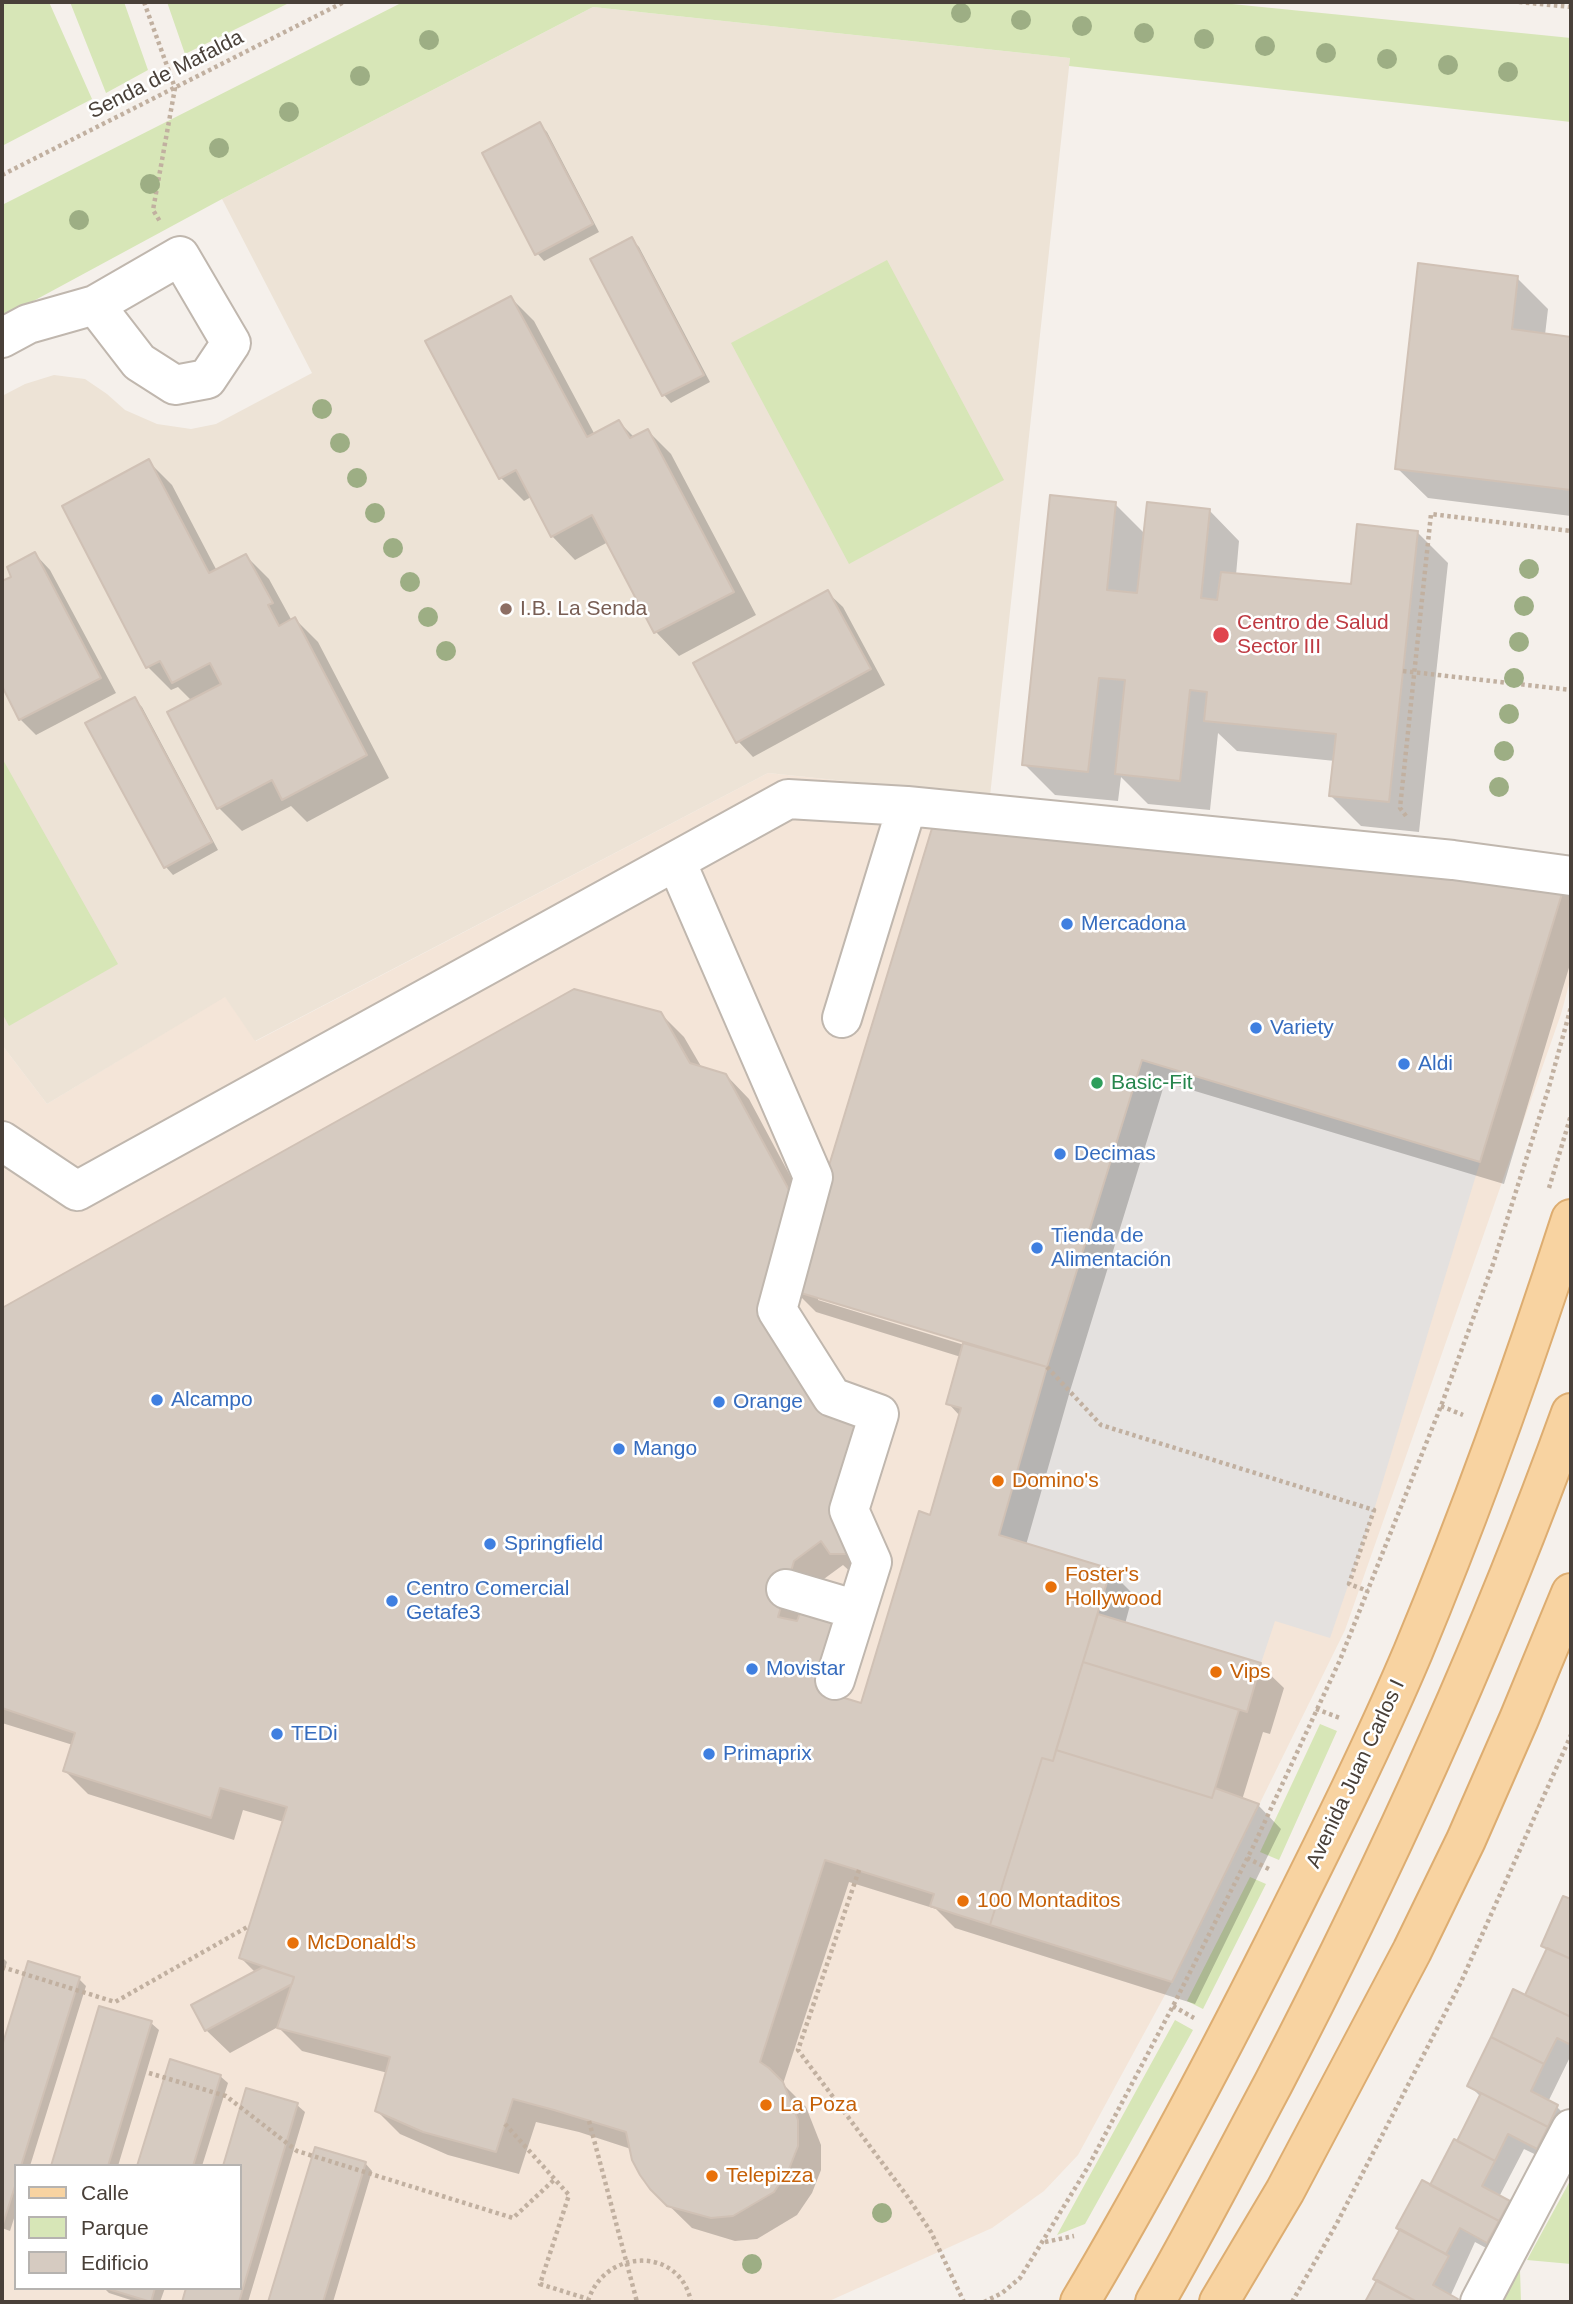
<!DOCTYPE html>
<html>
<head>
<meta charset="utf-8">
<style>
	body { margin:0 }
	#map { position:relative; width:1573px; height:2304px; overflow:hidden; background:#f5f0eb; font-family:Helvetica,sans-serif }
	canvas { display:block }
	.frame { position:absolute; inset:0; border:4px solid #494039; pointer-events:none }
	.legend { position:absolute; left:14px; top:2164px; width:228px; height:126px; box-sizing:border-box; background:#fff; border:2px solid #b6b3b0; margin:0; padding:9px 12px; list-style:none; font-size:21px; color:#494039 }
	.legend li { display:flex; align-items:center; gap:14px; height:35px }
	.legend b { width:35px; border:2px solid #b6b3b0 }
</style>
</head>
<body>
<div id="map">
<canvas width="1573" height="2304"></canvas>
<div class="frame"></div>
<ul class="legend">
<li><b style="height:9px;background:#f8d3a1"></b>Calle</li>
<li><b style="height:19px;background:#d7e6b7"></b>Parque</li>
<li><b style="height:19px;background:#d6cbc1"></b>Edificio</li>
</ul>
</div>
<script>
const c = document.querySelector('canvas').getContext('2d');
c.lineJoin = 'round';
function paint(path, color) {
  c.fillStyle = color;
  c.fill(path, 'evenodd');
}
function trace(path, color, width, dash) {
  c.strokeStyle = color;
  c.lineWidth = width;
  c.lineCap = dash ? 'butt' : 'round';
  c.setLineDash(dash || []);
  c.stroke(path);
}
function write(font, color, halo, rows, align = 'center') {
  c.font = font + ' Helvetica,sans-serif';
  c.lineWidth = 5;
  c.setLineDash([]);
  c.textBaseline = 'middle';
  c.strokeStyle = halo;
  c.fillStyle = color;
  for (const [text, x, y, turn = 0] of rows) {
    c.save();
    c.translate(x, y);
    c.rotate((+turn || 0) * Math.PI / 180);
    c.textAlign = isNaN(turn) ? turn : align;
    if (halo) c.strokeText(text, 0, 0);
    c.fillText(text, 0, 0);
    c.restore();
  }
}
paint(new Path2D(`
	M768 773 1539 853 1571 859V977L1561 1014 1345 1630 1172 1982 1078 2155 1044 2191 992 2228 827 2302H4L2 2301V1045L47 1104 225 996 256 1041ZM16 2166H240V2288H16Z`), '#f4e5d8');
paint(new Path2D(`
	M593 7 1070 58 990 796 768 773 255 1041 225 997 47 1104 2 1045V396L25 384 54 375 85 379 107 394 125 410 157 424 191 429 216 424 312 373 222 199Z`), '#ede3d6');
paint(new Path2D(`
	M2 2H49L92 99 2 146Z
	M70 2H124L148 70 106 93Z
	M167 2H291L185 54Z
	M403 2H1212L1571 38V122L1069 66 1070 58 593 7 222 199 2 318V205Z
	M887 260 1004 480 849 564 731 343Z
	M2 758 118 964 9 1026 2 1013Z
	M1320 1724 1337 1731 1279 1860 1260 1852Z
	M1250 1877 1266 1884 1203 2009 1187 2001Z
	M1175 2020 1193 2030 1085 2224 1057 2235Z
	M1571 2179V2264L1527 2260Z
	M1520 2270 1521 2302H1502Z`), '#d7e6b7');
paint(new Path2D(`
	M1142 1060 1480 1162 1374 1510 1330 1638 1275 1621 1261 1663 1098 1614 1111 1569 999 1535 1047 1367Z`), '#e4e1df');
paint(new Path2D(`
	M539 124 547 132 599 232 544 261 537 253Z
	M631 239 639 247 710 382 671 403 664 395Z
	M1517 278 1548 309 1545 335 1571 339V516L1428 498 1397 468Z
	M511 298 534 321 595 435 619 422 635 438 648 431 671 454 756 615 679 656 656 632 608 542 575 560 552 536 531 497 524 501 501 478Z
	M149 462 172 485 217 571 246 556 269 579 292 621 295 619 318 642 389 778 307 822 291 806 242 831 219 808 192 701 178 687 171 690 148 667Z
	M1115 504 1145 534 1209 510 1239 541 1236 575 1352 586 1417 532 1448 563 1419 832 1361 826 1331 796 1335 761 1237 751 1218 733 1210 810 1148 804 1121 777 1118 801 1055 795 1024 764Z
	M35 554 50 570 116 693 36 735 20 719 2 683V583L13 578Z
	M827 592 843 607 885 685 753 757 738 741Z
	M134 699 142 707 218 850 173 875 166 867 87 724Z
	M935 827 1563 889 1571 897V961L1504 1184 1165 1082 1070 1391 1026 1545 1110 1571 1133 1594 1125 1624 1260 1665 1284 1688 1270 1734 1263 1732 1242 1800 1258 1805 1281 1829 1195 2004 955 1928 936 1909 849 1882 783 2084 806 2107 821 2145V2170L812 2193 797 2215 757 2239 735 2241 692 2228 651 2188 631 2149 579 2132 536 2122 519 2174 448 2155 400 2134 377 2111 388 2073 302 2051 278 2027 230 2053 206 2030 256 1973 241 1958 284 1822 243 1810 234 1840 88 1794 65 1771 73 1745 2 1723V1310L574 991 660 1013 684 1037 702 1068 726 1075 749 1099 811 1215 810 1234ZM794 1290 816 1312 961 1357 948 1403 960 1416 931 1517 862 1705 845 1700 863 1641 817 1584 843 1565 855 1576 856 1424 784 1334ZM818 1296 972 1344 971 1347 818 1300Z
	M1571 1899V2055L1548 2102 1557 2107 1571 2121 1553 2163 1524 2149 1499 2197 1509 2202 1524 2218 1503 2257 1475 2242 1450 2297 1459 2302H1367L1430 2187 1458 2144 1481 2097 1469 2085 1526 1998 1548 1950 1543 1945Z
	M2 1957 7 1962 2 1978Z
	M29 1964 79 1979 86 1986 30 2166H16V2212L10 2231 2 2228V2052Z
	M151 2023 159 2030 118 2166H53Z
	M220 2076 228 2083 202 2166H139Z
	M297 2105 305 2112 248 2302H184L188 2288H240V2166Z
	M316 2149 365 2163 372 2171 333 2302H269Z
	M104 2288H165L160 2302H137L109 2293Z`), '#0003');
const building = new Path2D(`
	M540 122 593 224 535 255 482 153Z
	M632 237 704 375 662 396 590 259Z
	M1418 263 1518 276 1512 329 1571 337V490L1395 469Z
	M511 296 587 437 619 420 630 438 648 429 734 592 654 633 592 515 551 537 516 470 499 479 425 341Z
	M149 459 209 573 246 554 273 603 268 605 279 626 295 617 367 755 282 800 272 780 217 809 167 712 221 684 210 663 172 683 160 661 146 668 62 506Z
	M1050 495 1116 502 1107 590 1137 593 1147 502 1210 509 1201 598 1217 600 1221 572 1351 584 1357 524 1418 531 1389 802 1329 796 1336 734 1204 721 1207 692 1190 690 1180 781 1115 774 1125 680 1099 678 1088 772 1022 765Z
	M35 552 101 678 19 720 2 686V581L11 577 7 567Z
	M828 590 871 669 736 743 693 663Z
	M135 697 212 842 164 868 85 723Z
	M933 825 1564 887 1480 1162 1142 1060 1047 1367 791 1290Z
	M574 989 661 1012 690 1063 726 1074 789 1190 761 1309 857 1422 849 1554H830L821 1541 794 1561 778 1617 797 1621 803 1605 841 1616 818 1690 861 1703 919 1511 930 1515 961 1408 946 1404 963 1343 1047 1367 999 1535 1111 1569 1053 1761 1042 1758 990 1925 930 1906 934 1894 825 1860 760 2062 769 2068 783 2082 798 2120V2146L789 2169 774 2192 733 2216 711 2218 667 2206 650 2189 640 2175 632 2160 626 2132 554 2110 513 2099 496 2152 423 2132 375 2111 390 2057 277 2028 294 1977 239 1958 287 1807 220 1788 211 1818 63 1771 75 1733 2 1708V1308Z
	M1098 1614 1261 1663 1247 1712 1083 1662Z
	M1083 1662 1239 1710 1212 1798 1056 1750Z
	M1056 1750 1212 1798 1215 1788 1259 1804 1172 1982 990 1925 1042 1758 1053 1761Z
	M1563 1896 1571 1899V1959L1541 1946Z
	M1547 1948 1571 1959V2017L1525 1995Z
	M28 1961 80 1977 21 2166H16V2183L3 2224 2 2046Z
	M263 1967 294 1977 292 1984 205 2031 191 2005Z
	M1513 1989 1571 2017V2045L1557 2038 1544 2064 1491 2037Z
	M99 2006 152 2021 108 2166H51Z
	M1491 2037 1544 2064 1531 2091 1558 2105 1548 2127 1467 2086Z
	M170 2059 221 2075 193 2166H137Z
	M246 2088 298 2103 239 2302H182L186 2288H240V2166H223Z
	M1481 2093 1548 2127 1537 2149 1508 2134 1495 2161 1457 2141Z
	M1454 2139 1495 2161 1482 2186 1510 2201 1499 2221 1430 2185Z
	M315 2147 366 2162 323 2302H268Z
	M1422 2180 1499 2221 1487 2243 1460 2228 1446 2254 1396 2228Z
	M1400 2229 1449 2256 1433 2285 1458 2299 1456 2302H1417L1373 2279Z
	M1377 2280 1417 2302H1365Z
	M105 2288H155L151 2302Z`);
paint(building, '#d6cbc1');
trace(building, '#d0c1b5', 2);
const minor = new Path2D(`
	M2 338 28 324 95 305 180 256 231 343 207 379 175 385 139 362 95 305
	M676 861 813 1177 777 1310 832 1397 879 1414 849 1510 872 1562 835 1680
	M842 1018 907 806
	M2 1141 77 1191 788 799 907 806 1453 860 1571 876
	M786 1589 857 1610
	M1480 2302 1571 2129`);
const major = new Path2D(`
	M1080 2302C1149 2186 1213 2065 1274 1944 1322 1848 1371 1751 1413 1652 1472 1510 1524 1365 1571 1219
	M1155 2302C1196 2231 1234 2157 1273 2084 1386 1867 1488 1643 1571 1413
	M1219 2302 1285 2191 1412 1951 1466 1840 1519 1719 1571 1593`);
trace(minor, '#c0b7ae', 42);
trace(major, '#ddad71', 42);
trace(new Path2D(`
	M144 2 175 88 153 210 161 223
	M1519 2 1571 7
	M2 175 344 2
	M1403 671 1571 690
	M1406 816 1400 808 1431 514 1571 531
	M1549 1188 1571 1115
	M1047 1367 1101 1425 1374 1510 1349 1584 1368 1591
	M1441 1406 1463 1415
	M1316 1709 1340 1718
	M1247 1858 1269 1869
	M859 1870 798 2050 907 2196 931 2232 964 2302
	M2 1967 115 2002 249 1926
	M1173 2006 1194 2018
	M149 2073 226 2096 297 2151 513 2218 555 2179
	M589 2121 637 2302
	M505 2124 569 2195 540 2284 588 2299
	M1045 2242 1074 2236
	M588 2301C605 2247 681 2247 691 2302
	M984 2302 1002 2293 1020 2278 1088 2167 1173 2006 1254 1845 1340 1660 1441 1406 1493 1264 1549 1087 1571 1007
	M1292 2302 1337 2223 1461 1982 1571 1735`), '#c1b0a0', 4.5, [3.5, 3.5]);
trace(minor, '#fff', 38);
trace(major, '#f8d3a1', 38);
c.fillStyle = '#9dae84';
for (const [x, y] of [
	[961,13],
	[1021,20],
	[1082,26],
	[1144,33],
	[1204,39],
	[429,40],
	[1265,46],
	[1326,53],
	[1387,59],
	[1448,65],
	[1508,72],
	[360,76],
	[289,112],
	[219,148],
	[150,184],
	[79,220],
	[322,409],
	[340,443],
	[357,478],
	[375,513],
	[393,548],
	[1529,569],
	[410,582],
	[1524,606],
	[428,617],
	[1519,642],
	[446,651],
	[1514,678],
	[1509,714],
	[1504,751],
	[1499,787],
	[882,2213],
	[752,2264]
]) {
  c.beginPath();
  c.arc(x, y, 10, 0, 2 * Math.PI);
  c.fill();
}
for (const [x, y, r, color] of [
	[506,609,7,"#8d6e63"],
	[1221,635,9,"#e0444e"],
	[1067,924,7,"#3f7fe0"],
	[1256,1028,7,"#3f7fe0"],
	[1404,1064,7,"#3f7fe0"],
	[1097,1083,7,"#2e9e5b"],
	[1060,1154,7,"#3f7fe0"],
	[1037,1248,7,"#3f7fe0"],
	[157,1400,7,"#3f7fe0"],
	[719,1402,7,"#3f7fe0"],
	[619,1449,7,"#3f7fe0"],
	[998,1481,7,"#e8710a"],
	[490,1544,7,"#3f7fe0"],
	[1051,1587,7,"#e8710a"],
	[392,1601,7,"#3f7fe0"],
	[752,1669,7,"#3f7fe0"],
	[1216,1672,7,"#e8710a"],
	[277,1734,7,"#3f7fe0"],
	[709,1754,7,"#3f7fe0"],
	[963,1901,7,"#e8710a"],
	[293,1943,7,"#e8710a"],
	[766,2105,7,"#e8710a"],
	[712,2176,7,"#e8710a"]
]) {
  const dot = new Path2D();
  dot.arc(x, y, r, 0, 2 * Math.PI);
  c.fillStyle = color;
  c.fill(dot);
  trace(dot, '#fff', 2.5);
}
write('21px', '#494039', '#fff', [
	["Senda de Mafalda",166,75,-27],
	["Avenida Juan Carlos I",1356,1774,-65]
]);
write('21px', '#785e54', '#fff', [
	["I.B. La Senda",520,609]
], 'left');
write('21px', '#be3a42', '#fff', [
	["Centro de Salud",1237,623],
	["Sector III",1237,647]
], 'left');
write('21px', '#366cbe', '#fff', [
	["Mercadona",1081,924],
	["Variety",1270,1028],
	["Aldi",1418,1064],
	["Decimas",1074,1154],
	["Tienda de",1051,1236],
	["Alimentación",1051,1260],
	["Alcampo",171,1400],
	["Orange",733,1402],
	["Mango",633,1449],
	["Springfield",504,1544],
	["Centro Comercial",406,1589],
	["Getafe3",406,1613],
	["Movistar",766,1669],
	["TEDi",291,1734],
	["Primaprix",723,1754]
], 'left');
write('21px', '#27864d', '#fff', [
	["Basic-Fit",1111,1083]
], 'left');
write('21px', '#c56008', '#fff', [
	["Domino's",1012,1481],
	["Foster's",1065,1575],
	["Hollywood",1065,1599],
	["Vips",1230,1672],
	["100 Montaditos",977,1901],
	["McDonald's",307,1943],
	["La Poza",780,2105],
	["Telepizza",726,2176]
], 'left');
</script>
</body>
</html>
